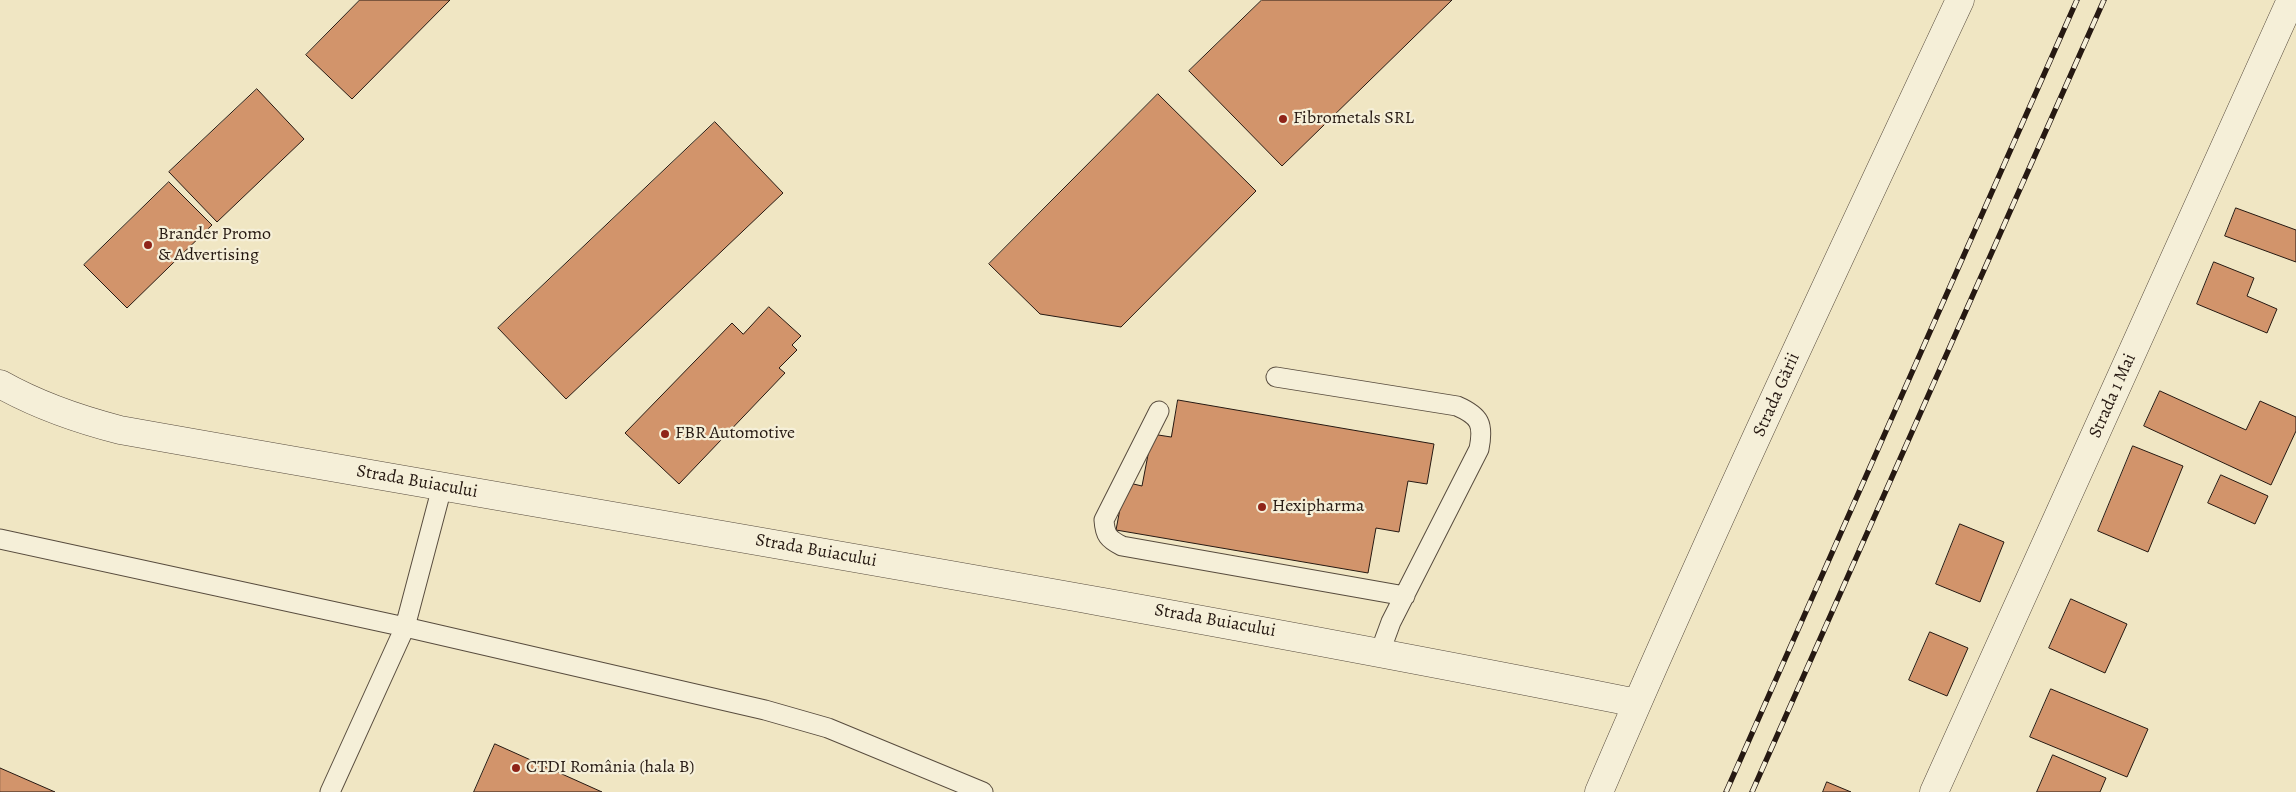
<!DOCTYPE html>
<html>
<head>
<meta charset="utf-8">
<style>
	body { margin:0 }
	canvas { display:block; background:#f0e6c3 }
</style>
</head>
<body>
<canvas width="2296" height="792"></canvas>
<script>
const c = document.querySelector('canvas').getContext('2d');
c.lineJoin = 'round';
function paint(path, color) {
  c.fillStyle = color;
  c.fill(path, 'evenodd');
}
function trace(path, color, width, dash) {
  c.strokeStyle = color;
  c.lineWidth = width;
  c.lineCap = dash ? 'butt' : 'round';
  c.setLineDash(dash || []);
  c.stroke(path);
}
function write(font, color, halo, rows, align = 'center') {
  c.font = font + ' Alegreya,serif';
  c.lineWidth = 4.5;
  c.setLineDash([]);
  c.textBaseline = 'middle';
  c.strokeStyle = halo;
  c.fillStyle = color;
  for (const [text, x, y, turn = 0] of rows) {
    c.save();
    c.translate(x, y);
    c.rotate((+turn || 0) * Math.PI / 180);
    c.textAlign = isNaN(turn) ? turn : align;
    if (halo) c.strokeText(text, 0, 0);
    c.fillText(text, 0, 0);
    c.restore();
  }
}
const building = new Path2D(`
	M360 0H450L352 99 306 55Z
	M1262 0H1452L1282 166 1189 71Z
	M257 89 304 139 217 222 169 172Z
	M1158 94 1256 191 1121 327 1040 314 989 264Z
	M715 122 783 193 566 399 498 328Z
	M169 182 212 225 127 308 84 265Z
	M2236 208 2296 230V262L2225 236Z
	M2214 262 2254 278 2247 296 2277 309 2267 333 2197 304Z
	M769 307 801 336 792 345 797 350 779 368 785 373 679 484 625 433 732 323 743 334Z
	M2160 391 2246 430 2260 401 2296 417V431L2271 485 2144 426Z
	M1178 400 1434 444 1427 484 1408 481 1399 532 1376 528 1368 573 1116 530 1125 482 1142 486 1152 434 1171 437Z
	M2133 446 2183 466 2148 552 2098 531Z
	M2221 475 2268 496 2255 524 2208 503Z
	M1960 524 2004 542 1980 602 1936 584Z
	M2071 599 2127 624 2105 673 2049 648Z
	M1930 632 1968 648 1947 696 1909 680Z
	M2051 689 2148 729 2127 777 2030 737Z
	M495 744 602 792H474Z
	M2053 755 2106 778 2100 792H2037Z
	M0 768 55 792H0Z
	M1827 782 1851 792H1823Z`);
paint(building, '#d2946b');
trace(building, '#261912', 1);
const service = new Path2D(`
	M1276 377 1457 406C1480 416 1484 424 1479 449L1391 622 1380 652
	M1159 411 1104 520C1105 535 1108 539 1122 546L1405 596
	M0 539 405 627 765 710 828 728 983 792
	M330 792 405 627 442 487`);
const minor = new Path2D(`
	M0 384C39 406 77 419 120 430 626 520 1133 602 1637 703
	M1599 792C1713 525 1837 263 1960 0
	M1934 792 2291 0`);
trace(service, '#584c3e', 21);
trace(minor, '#584c3e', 29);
trace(service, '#f5efd8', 19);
trace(minor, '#f5efd8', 28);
const rail = new Path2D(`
	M1726 792 2077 0
	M1752 792 2104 0`);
trace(rail, '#261912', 5.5);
trace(rail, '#f5efd8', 4, [11]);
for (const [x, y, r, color] of [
	[1283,119,5,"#8f2418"],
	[148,245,5,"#8f2418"],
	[665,434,5,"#8f2418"],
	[1262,507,5,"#8f2418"],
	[516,768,5,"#8f2418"]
]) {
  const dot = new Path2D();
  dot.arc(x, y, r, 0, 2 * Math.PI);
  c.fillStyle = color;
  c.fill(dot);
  trace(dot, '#f5efd8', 2);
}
write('18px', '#261912', '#f5efd8', [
	["Fibrometals SRL",1293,119],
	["Brander Promo",158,235],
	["& Advertising",158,256],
	["FBR Automotive",675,434],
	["Hexipharma",1272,507],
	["CTDI România (hala B)",526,768]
], 'left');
write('18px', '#261912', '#f5efd8', [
	["Strada Gării",1777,395,-66],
	["Strada 1 Mai",2113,396,-66],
	["Strada Buiacului",417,482,10],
	["Strada Buiacului",816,551,10],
	["Strada Buiacului",1215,621,10]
]);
</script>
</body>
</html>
